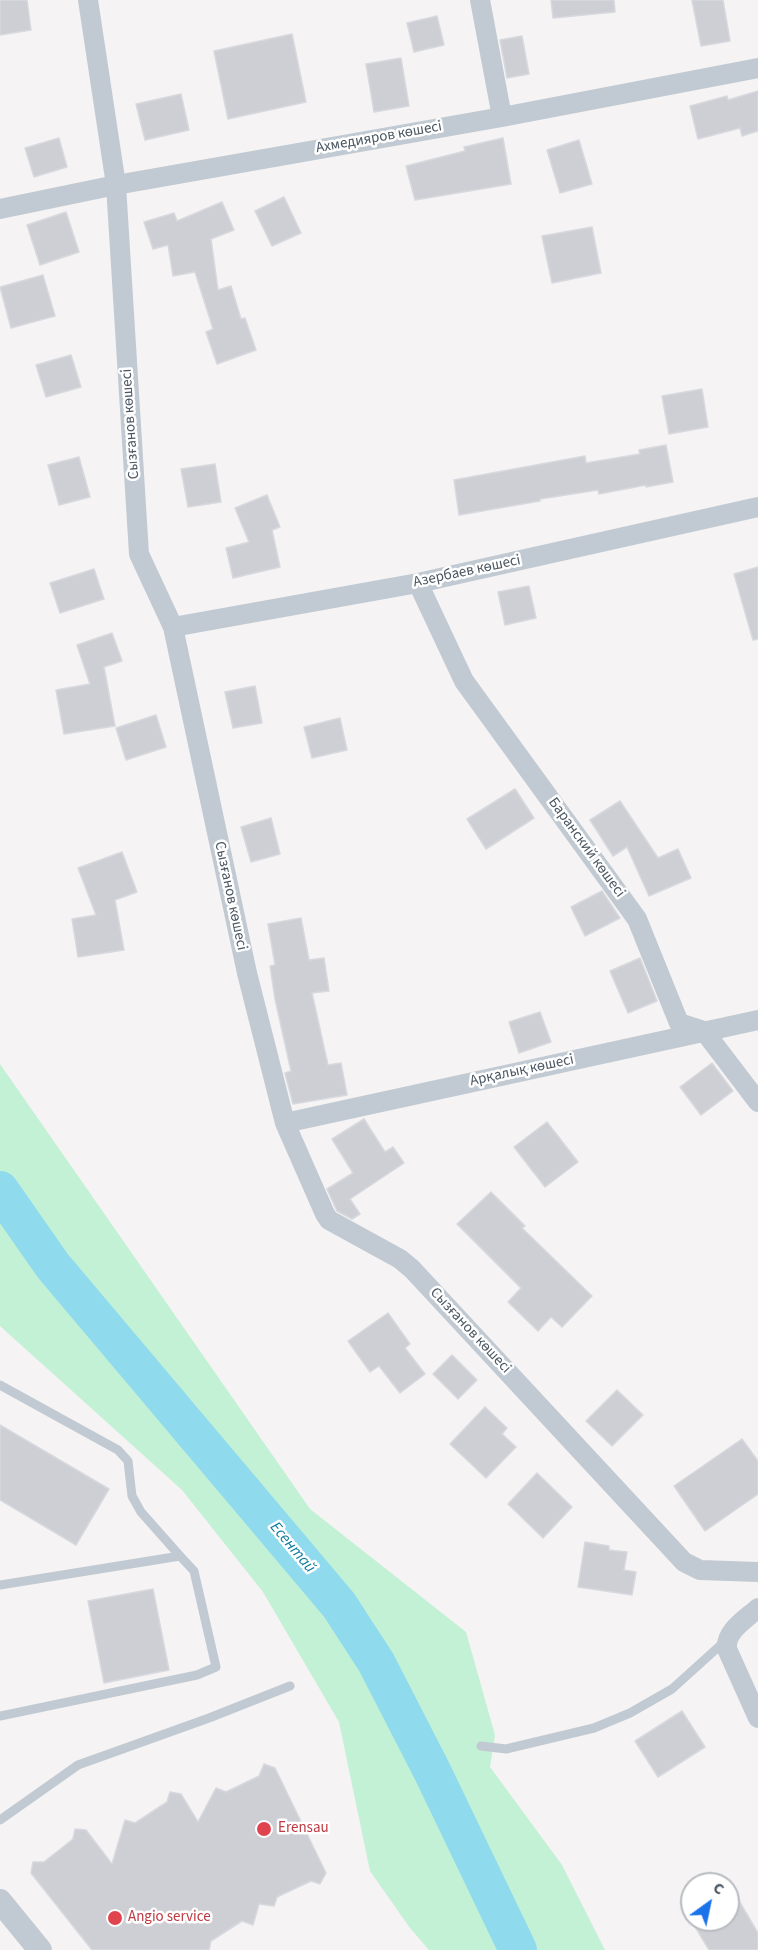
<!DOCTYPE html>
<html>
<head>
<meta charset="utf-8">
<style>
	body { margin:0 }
	#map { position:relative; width:758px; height:1950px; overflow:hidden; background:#f5f3f3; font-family:"Source Sans 3",sans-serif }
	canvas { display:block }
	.north { position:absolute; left:680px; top:1872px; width:60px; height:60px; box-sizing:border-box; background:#fff; border:2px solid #b7bbc0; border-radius:50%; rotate:33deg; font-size:16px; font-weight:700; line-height:24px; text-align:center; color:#4a5661 }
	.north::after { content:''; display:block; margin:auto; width:21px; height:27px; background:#1a73e8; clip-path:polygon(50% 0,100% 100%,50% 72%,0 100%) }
</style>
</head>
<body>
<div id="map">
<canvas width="758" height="1950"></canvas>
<div class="north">С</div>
</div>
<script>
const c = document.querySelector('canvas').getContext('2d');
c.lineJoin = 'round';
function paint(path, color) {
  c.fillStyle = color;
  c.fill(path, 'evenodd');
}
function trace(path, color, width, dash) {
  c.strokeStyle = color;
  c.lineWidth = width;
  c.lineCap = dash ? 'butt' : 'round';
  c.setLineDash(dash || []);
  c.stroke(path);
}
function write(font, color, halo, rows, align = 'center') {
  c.font = font + ' "Source Sans 3",sans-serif';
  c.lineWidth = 5;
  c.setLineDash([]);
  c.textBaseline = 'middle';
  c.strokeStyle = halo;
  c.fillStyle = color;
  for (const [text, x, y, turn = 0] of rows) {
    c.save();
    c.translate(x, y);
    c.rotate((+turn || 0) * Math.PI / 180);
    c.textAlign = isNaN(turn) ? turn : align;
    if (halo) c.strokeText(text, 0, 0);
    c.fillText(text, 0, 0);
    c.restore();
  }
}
paint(new Path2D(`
	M0 1064 310 1509 466 1632 495 1735 490 1767 562 1865 605 1950H429L410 1928 370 1871 339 1722 263 1592 182 1490 0 1326Z`), '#c3f1d5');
trace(new Path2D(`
	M0 1190 53 1266 339 1605 376 1662 432 1771 518 1950`), '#90daee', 38);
const building = new Path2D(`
	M0 0H27L31 30 0 35Z
	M551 0H614L615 12 553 18Z
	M692 0H723L730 41 701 46Z
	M437 16 444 45 414 52 407 23Z
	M292 34 306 102 228 119 214 51Z
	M522 36 529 74 507 78 500 40Z
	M401 58 409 106 374 112 366 64Z
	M758 91V131L742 136 740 128 698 139 690 106 727 96 728 100Z
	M181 94 189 130 145 140 136 104Z
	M59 138 67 167 34 177 25 148Z
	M503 138 511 184 415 200 406 166 465 151 464 147Z
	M579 140 592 184 560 193 547 150Z
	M284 197 301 233 272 246 255 211Z
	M222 202 234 230 211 239 218 290 231 286 241 319 245 318 256 350 217 364 206 332 213 329 195 272 173 276 168 245 153 249 144 222 174 213 177 221Z
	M66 212 79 252 40 265 27 225Z
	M592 227 601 273 552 283 542 236Z
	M43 275 55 316 11 328 0 287Z
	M71 355 81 387 46 397 36 365Z
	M702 389 708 427 669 434 662 396Z
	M666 445 673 482 646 487V485L599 494 598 490 540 499V501L459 515 454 480 585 456 586 463 640 454 639 450Z
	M79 457 90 497 59 505 48 465Z
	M215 464 221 502 188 507 181 469Z
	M267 495 280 527 272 530 280 567 233 578 226 548 249 542 235 508Z
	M758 567V639L753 640 734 574Z
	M94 569 104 599 60 613 50 583Z
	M529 586 536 618 505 625 498 592Z
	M112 633 122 661 104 667 115 726 64 734 56 690 90 684 77 645Z
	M255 686 262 723 233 728 225 692Z
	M156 715 166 747 126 760 116 728Z
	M340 718 347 750 312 758 304 727Z
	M515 789 534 818 486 849 467 819Z
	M620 801 658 858 678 849 691 878 649 896 627 847 613 856 590 820Z
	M271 818 280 854 251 862 241 827Z
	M122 852 137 892 115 900 124 950 78 957 72 919 96 915 78 868Z
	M602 891 620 918 585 936 571 907Z
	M301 918 309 960 324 958 329 991 312 993 328 1065 341 1063 347 1095 293 1104 285 1073 291 1071 275 999 270 966 275 965 268 924Z
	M640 958 657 1001 628 1013 610 971Z
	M540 1012 551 1042 519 1053 509 1022Z
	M712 1063 733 1091 701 1115 680 1087Z
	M364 1119 385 1152 393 1147 404 1163 350 1199 360 1214 352 1219 337 1211 327 1189 353 1173 332 1139Z
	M547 1122 578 1162 545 1187 514 1147Z
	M491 1192 525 1226 522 1228 592 1296 562 1327 551 1317 538 1331 508 1302 521 1288 457 1224Z
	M388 1313 410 1344 405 1348 425 1374 400 1393 379 1366 370 1372 348 1341Z
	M452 1355 477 1380 458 1399 433 1374Z
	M617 1390 643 1415 612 1446 586 1421Z
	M485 1407 507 1428 502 1434 516 1447 486 1478 450 1444Z
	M0 1425 109 1489 76 1545 0 1500Z
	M742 1439 758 1461V1494L705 1531 674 1486Z
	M537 1473 572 1507 543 1538 508 1504Z
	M585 1542 609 1546V1550L627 1552 624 1570 636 1572 632 1595 578 1587Z
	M153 1589 169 1670 104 1683 88 1601Z
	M682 1711 705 1747 658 1777 635 1741Z
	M264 1764 275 1768 326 1873 320 1884 311 1881 277 1897 274 1906 259 1904 253 1925 242 1921 211 1941 209 1950H92L31 1873 33 1862H44L73 1839 75 1829 86 1830 112 1864 125 1820 135 1823 167 1802 170 1792 181 1794 198 1822 216 1788 226 1792 259 1776Z
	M728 1882 758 1933V1950H709L691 1920H728Z`);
paint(building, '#cdcfd5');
trace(building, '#d7d9de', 1.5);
trace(new Path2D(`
	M0 1385 118 1450 128 1461 132 1496 141 1512 180 1556
	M0 1585 180 1556 194 1571 216 1667 197 1675 0 1716
	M481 1746 506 1749 594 1728 630 1713 672 1689 724 1642
	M0 1820 78 1765 209 1718 290 1686`), '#c1cad2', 9);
trace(new Path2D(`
	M88 0 116 185 139 554 173 627 247 973 285 1123 325 1214 329 1220 400 1259 412 1269 684 1562 700 1570 758 1572
	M480 0 502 117
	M0 209 116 185 502 117 758 68
	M418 583 464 681 637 919 679 1023 704 1031 758 1102
	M173 627 418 583 758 507
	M285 1123 758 1020
	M758 1608C746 1619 725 1631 727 1649L758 1718`), '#c1cad2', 20);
trace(new Path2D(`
	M0 1901 40 1950`), '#c1cad2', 24);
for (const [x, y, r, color] of [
	[264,1829,8,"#e0444e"],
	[115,1918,8,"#e0444e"]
]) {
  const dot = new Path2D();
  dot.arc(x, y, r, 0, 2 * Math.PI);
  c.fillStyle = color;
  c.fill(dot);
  trace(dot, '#fff', 2);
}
write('15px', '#4a5661', '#fff', [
	["Ахмедияров көшесі",379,138,-10],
	["Сызғанов көшесі",131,424,-94],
	["Азербаев көшесі",467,572,-12],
	["Баранский көшесі",586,848,54],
	["Сызғанов көшесі",230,896,78],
	["Арқалық көшесі",522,1071,-12],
	["Сызғанов көшесі",470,1331,47]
]);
write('15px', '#be3a42', '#fff', [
	["Erensau",278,1829],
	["Angio service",128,1918]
], 'left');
write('italic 16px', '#0c7c9b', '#fff', [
	["Есентай",292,1548,50]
]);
</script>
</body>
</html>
